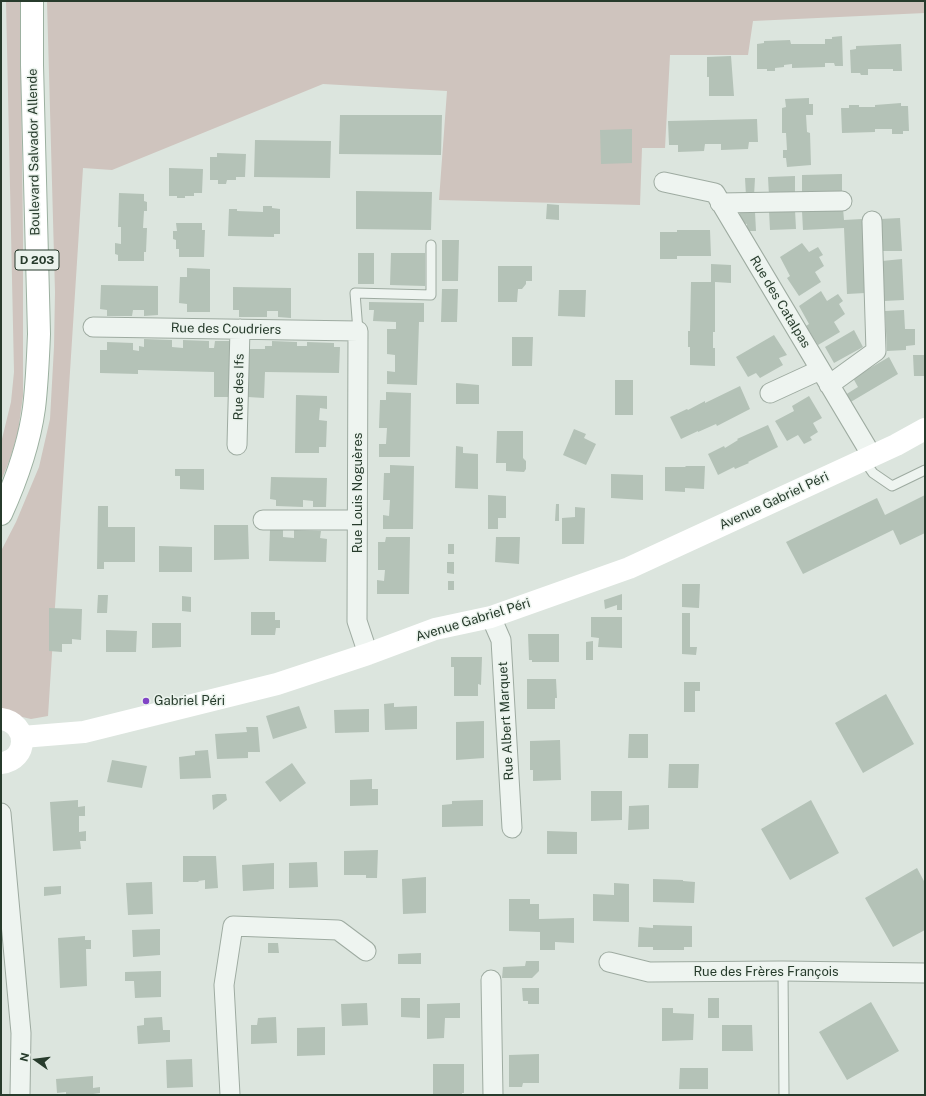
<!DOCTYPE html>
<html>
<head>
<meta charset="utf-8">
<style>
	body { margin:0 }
	#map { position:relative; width:926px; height:1096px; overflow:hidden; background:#dce5de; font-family:"Public Sans",sans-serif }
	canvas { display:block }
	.frame { position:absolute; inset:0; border:2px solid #273b2c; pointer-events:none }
	.north { position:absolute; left:16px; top:1040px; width:40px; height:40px; -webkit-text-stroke:3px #ebf3ed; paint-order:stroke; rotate:284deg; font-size:11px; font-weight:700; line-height:16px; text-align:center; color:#273b2c }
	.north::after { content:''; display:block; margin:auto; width:14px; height:18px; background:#273b2c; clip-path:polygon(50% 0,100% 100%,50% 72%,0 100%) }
</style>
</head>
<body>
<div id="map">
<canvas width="926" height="1096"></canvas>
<div class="frame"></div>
<div class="north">N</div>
</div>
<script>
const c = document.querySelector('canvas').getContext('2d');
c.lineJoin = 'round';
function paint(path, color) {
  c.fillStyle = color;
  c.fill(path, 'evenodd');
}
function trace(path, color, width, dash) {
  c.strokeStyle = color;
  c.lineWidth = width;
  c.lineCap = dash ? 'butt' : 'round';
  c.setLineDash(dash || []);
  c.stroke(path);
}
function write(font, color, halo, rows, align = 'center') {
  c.font = font + ' "Public Sans",sans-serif';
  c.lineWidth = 3;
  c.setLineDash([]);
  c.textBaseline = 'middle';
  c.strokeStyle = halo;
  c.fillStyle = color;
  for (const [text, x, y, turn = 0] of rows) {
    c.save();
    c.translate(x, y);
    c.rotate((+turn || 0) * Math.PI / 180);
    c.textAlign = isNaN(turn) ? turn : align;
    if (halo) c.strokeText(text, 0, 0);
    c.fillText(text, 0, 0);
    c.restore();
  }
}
paint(new Path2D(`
	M6 1H20L23 235V396L18 432 10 459 1 481V443L11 402 14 372Z
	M47 1H925V13L753 21 748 55H670L665 148H642L640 205 439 200 447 91 323 84 112 170 83 168 48 716 31 719 1 712V551L16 522 39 467 50 419 54 347 55 292Z`), '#cfc4be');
paint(new Path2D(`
	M842 36 843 66H835L834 63H825V67L792 68V64L784 65V67L775 68V71H767V69H757V44L764 43V41L790 40 791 44H825V39H832V37Z
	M901 44 902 71H893V69H868V75H861L860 73H851L850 50 856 49V46Z
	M731 56 734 96H709V77H707V57Z
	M809 98V104H813V115H806L807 132 810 133 811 165 787 167 786 158H783V150H787L786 133H782V108L786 107 785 99Z
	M901 103V106H908L909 131H903V134H892V129H875V132L842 133 841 108H849V105H859V107H875V105Z
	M340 115H442L441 155 339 154Z
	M757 119 758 142H749L748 149 721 150V144H705L704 151 678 152V145H669L668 121Z
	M632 129V163L601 164 600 130Z
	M255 140 331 141 330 178 254 177Z
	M217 153 246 154 245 177H236V180H227L226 184H218V180H210V157H217Z
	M169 168 203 169 202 193H194V196H185V198H177V196H169Z
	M842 174V194L802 195V175Z
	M795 176V195L769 196 768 177Z
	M745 178H755L754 196H746Z
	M356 191 432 192 431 230 356 229Z
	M119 193 144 194V201L147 202V211H144L143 228H147L146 252H144V261H118V255L115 254V243L121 244V227H118Z
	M547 204 559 205V220L546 219Z
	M263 206H272V208L280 209V234H274V237L228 236 229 209H237V211L263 212Z
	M843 208 844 220 862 219 865 293 847 294 844 228 803 230 802 211Z
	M795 210 796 229 770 230 769 211Z
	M755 212 756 231H746L747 224 740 223V213Z
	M900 218 902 251H882L880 219Z
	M176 223H202V230H205L204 257H179V249H176V240L173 239V231H177Z
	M677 230H710L711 256H677V259H660V232H677Z
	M442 240H459L458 281H442Z
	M802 243 809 252 818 247 823 255 819 257 824 266 815 272 821 282 799 296 787 278 790 276 780 257Z
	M358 253H374V284H358Z
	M391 253H425V286L390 285Z
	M902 259 904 300 884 301 882 261Z
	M711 264 731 265V283L715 282V332H713V348H715V366L690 365V347H688V331H690L691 282H711Z
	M498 266H532V281H526V284L522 289H518L517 302H498Z
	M187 268 210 269V312H187V304L179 303 180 277H187Z
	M101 285 158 286V315L144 316V310H133L132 316H107V310L100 309Z
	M233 287 291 288V318L278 317V311H267V317H239V310H233Z
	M442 289H458L457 322H441Z
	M559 290H586L585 317 558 316Z
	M821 291 827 301 838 294 843 301 839 304 845 314 834 322 840 332 818 345 806 326 809 324 799 306Z
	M369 302 424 303V322H419L417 385 387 384V371L395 372V355L387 354V329H396V322L373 321 374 310H369Z
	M904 310 905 329H915V345L906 346V350L887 351 885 311Z
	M854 330 863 347 834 363 825 347Z
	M774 335 787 355 779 358 783 365 760 378 756 373 748 377 736 357Z
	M512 337H533L532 366H512Z
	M144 339 172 340V347L183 348V340L209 341V348H214L215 341H232V397H214V372L138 370V374L100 373V350H107V342L133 343V350L139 351V346L144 347Z
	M272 341 297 342V346H307V342L334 343V347H340L339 373 265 372 264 398 248 397 249 349H265V346H272Z
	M913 355H925V376H914Z
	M889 357 898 374 849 403 845 395 858 387 853 378Z
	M615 380H633V415H615Z
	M456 383 479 385V404H456Z
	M740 386 750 409 717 426 716 424 698 432V431L681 439 670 417 687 409 688 410 705 401V403Z
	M386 392 411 393 410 457H379V444H386L387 428H379L380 400H386Z
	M296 395 327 396V409L320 408 319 420 327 421 326 447H319V453H295Z
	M809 396 822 418 813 423 818 432 810 437 812 440 804 444 798 435 787 441 775 421 794 411 792 406Z
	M768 425 778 447 748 462 749 463 735 469 734 467 718 475 708 454 724 446 725 448 738 440 737 439Z
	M574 429 586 434 584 438 596 444 586 465 563 455Z
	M497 431H523V458L526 461V469L524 472 506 471V463H496Z
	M456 446 463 447V453L478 454V489L455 488Z
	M390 465 414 466 413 529H383V515L389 516 390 500H383L384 473H390Z
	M686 466H705L704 489 685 488V492L665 491V467H685Z
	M175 469H204V490L180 489V476H175Z
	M611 474 643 475V500L611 498Z
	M271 477 327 478 326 507H313V501L303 500V507L276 506V500L270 499Z
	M488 495 506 496V518H498V529H488Z
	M925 495V533L900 545 893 530 803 574 786 542 877 498 885 515Z
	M556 504H559V521H555Z
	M98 506H108V527H135V562H104V569H97Z
	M575 507 585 508 584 544H562V518L575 517Z
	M214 525H248L249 559 214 560Z
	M270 530H283V537L294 538V530L321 531 320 538 327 539 326 562 269 561Z
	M386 537H410L409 594H377V580L384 581 385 570H378V542H385Z
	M496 537H520L519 564 495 562Z
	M448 544H454V554H448Z
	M159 546 192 547V572H159Z
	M447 562H454V574L447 573Z
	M448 581H454V590H448Z
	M682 584H700L699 608 682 607Z
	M622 594V610H617V605L605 609 604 600Z
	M98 595H108L107 613H97Z
	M182 596 191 597V612L182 611Z
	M49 608 82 609 81 640 72 639V644H62V652L49 651Z
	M251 612H275V620H280V628H276L275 635H251Z
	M682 613H690V647H697L696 655 682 654Z
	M591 617H622V648L598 647 599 638 591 637Z
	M152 623H181V647L152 648Z
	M106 630 137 631 136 652H106Z
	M528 634H559V662H532V660H529Z
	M593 641V660H586V642Z
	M451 657H482L481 685 478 684V696H454V667H451Z
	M527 679H556L557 698H555V709H527Z
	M684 682H700V691H695V712H684Z
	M886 694 914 744 863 773 835 723Z
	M394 703V707L417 706V729L385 730 384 704Z
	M299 706 307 728 273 739 266 716Z
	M369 709V732L335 733 334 710Z
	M484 721V758L456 760V722Z
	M246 727H258L260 752H248V758L217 759 215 734 247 732Z
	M629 734H648V758H628Z
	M560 740 561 780 533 781V770H530V741Z
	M208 750 211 778 180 779 179 757 195 755V751Z
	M112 760 147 766 142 788 107 782Z
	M292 763 306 783 280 802 265 782Z
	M669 764H699L698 788H668Z
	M372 779V789H378V805L350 806V780Z
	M591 791H622V820L591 821Z
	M217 794H226L227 800 213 810 212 795Z
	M78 800V807L85 806V816H79V832L86 831V841H80L81 849 53 851 50 802Z
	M483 800V826L442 827V805L452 804V801Z
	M811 800 839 853 790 880 761 829Z
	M649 805V829L628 830 629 806Z
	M547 831 577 832V854H547Z
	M378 850 377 878H366V875H344V851Z
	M183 856H216L218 888 205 889V880L198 881 199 882H183Z
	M317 862 318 887 289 888V863Z
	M274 863V889L243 891 242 865Z
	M917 868 925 883V930L893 947 865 898Z
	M426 877V913L403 914 402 879Z
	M653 879 683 880V881L695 882 694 903 653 902Z
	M152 882 153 914 128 915 126 883Z
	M614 883 629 884V922L593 921V894L614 895Z
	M61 886V894L44 896V887Z
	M509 899H530V904H539V919L574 918V943L555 942V950H540V932L509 931Z
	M653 925 692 926V947H684V950H653V947H638L639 927 653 928Z
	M160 929V955L133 957 132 930Z
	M85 936V940H91V949H86L87 986 60 988 58 938Z
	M268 943H278L279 953H268Z
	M421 953V964H398V954Z
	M526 961H539V971L532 978H502L503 967 525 966Z
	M161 971V997L135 998 134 981H125V972Z
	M522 988H539V1004H528V1001H523Z
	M401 998H420V1018L401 1017Z
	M708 998H719V1018H708Z
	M871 1002 899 1051 847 1080 819 1032Z
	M367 1003 368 1025 342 1026 341 1004Z
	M460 1003V1018H445L444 1038 427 1039V1004Z
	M662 1008H673V1013L694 1014 693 1040 662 1041Z
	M162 1017 163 1030H170V1042L138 1044 137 1026 144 1025V1018Z
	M276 1017 277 1043 251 1044V1025H257L258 1018Z
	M722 1025H752L753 1051H722Z
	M325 1027V1055L297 1056V1028Z
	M539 1054V1083H523L522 1087H509V1055Z
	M192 1059 193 1087 167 1088 166 1060Z
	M433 1064H464V1093H462V1095H433Z
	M680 1068H708V1089H679Z
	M93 1076V1088L100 1087V1093L93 1094V1095H66V1092L57 1093 56 1079Z`), '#b4c2b7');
const lane = new Path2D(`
	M358 331 355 293 431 295V245
	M864 460 873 473 892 486 925 470
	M783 971 784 1095`);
const street = new Path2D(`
	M664 182 715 193 872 456
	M720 203 842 201
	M93 327 358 331 357 621 368 654
	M829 385 876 351 872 221
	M770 393 820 370
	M237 445 240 329
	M263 520H357
	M491 617 501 640 512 828
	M1 813 21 1033 20 1095
	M609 962 649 972 783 971 925 973
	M491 980 493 1095
	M230 1095 224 985 233 926 338 930 366 951`);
const primary = new Path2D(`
	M1 514C16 481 29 445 34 408 37 384 38 359 39 334L32 65V1`);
trace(lane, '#9eaba1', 11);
trace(street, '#9eaba1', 21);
trace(primary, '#9cb0a0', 24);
trace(lane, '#eef4f0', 9);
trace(street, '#eef4f0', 19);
trace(new Path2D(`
	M1 719C29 723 29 760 1 763
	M22 737 84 732 277 684 368 654 435 629 491 617 629 568 896 445 925 429`), '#fff', 22);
trace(primary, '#fff', 22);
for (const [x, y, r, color] of [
	[146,701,4,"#8145c6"]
]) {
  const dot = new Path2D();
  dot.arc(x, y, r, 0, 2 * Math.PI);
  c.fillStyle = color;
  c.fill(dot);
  trace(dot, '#ebf3ed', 1.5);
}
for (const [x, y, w] of [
	[37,260,44]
]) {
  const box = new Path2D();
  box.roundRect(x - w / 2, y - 10, w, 20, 3);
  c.fillStyle = '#ebf3ed';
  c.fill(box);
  trace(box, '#273b2c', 1);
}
write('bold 12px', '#273b2c', null, [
	["D 203",37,260]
]);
write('13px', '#273b2c', '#ebf3ed', [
	["Boulevard Salvador Allende",34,152,-91],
	["Rue des Catalpas",780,302,59],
	["Rue des Coudriers",226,329,1],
	["Rue des Ifs",239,387,-89],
	["Rue Louis Noguères",358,493,-90],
	["Avenue Gabriel Péri",774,501,-25],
	["Avenue Gabriel Péri",473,620,-17],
	["Rue Albert Marquet",506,721,-93],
	["Rue des Frères François",766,972]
]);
write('13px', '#273b2c', '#ebf3ed', [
	["Gabriel Péri",154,701]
], 'left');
</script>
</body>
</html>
